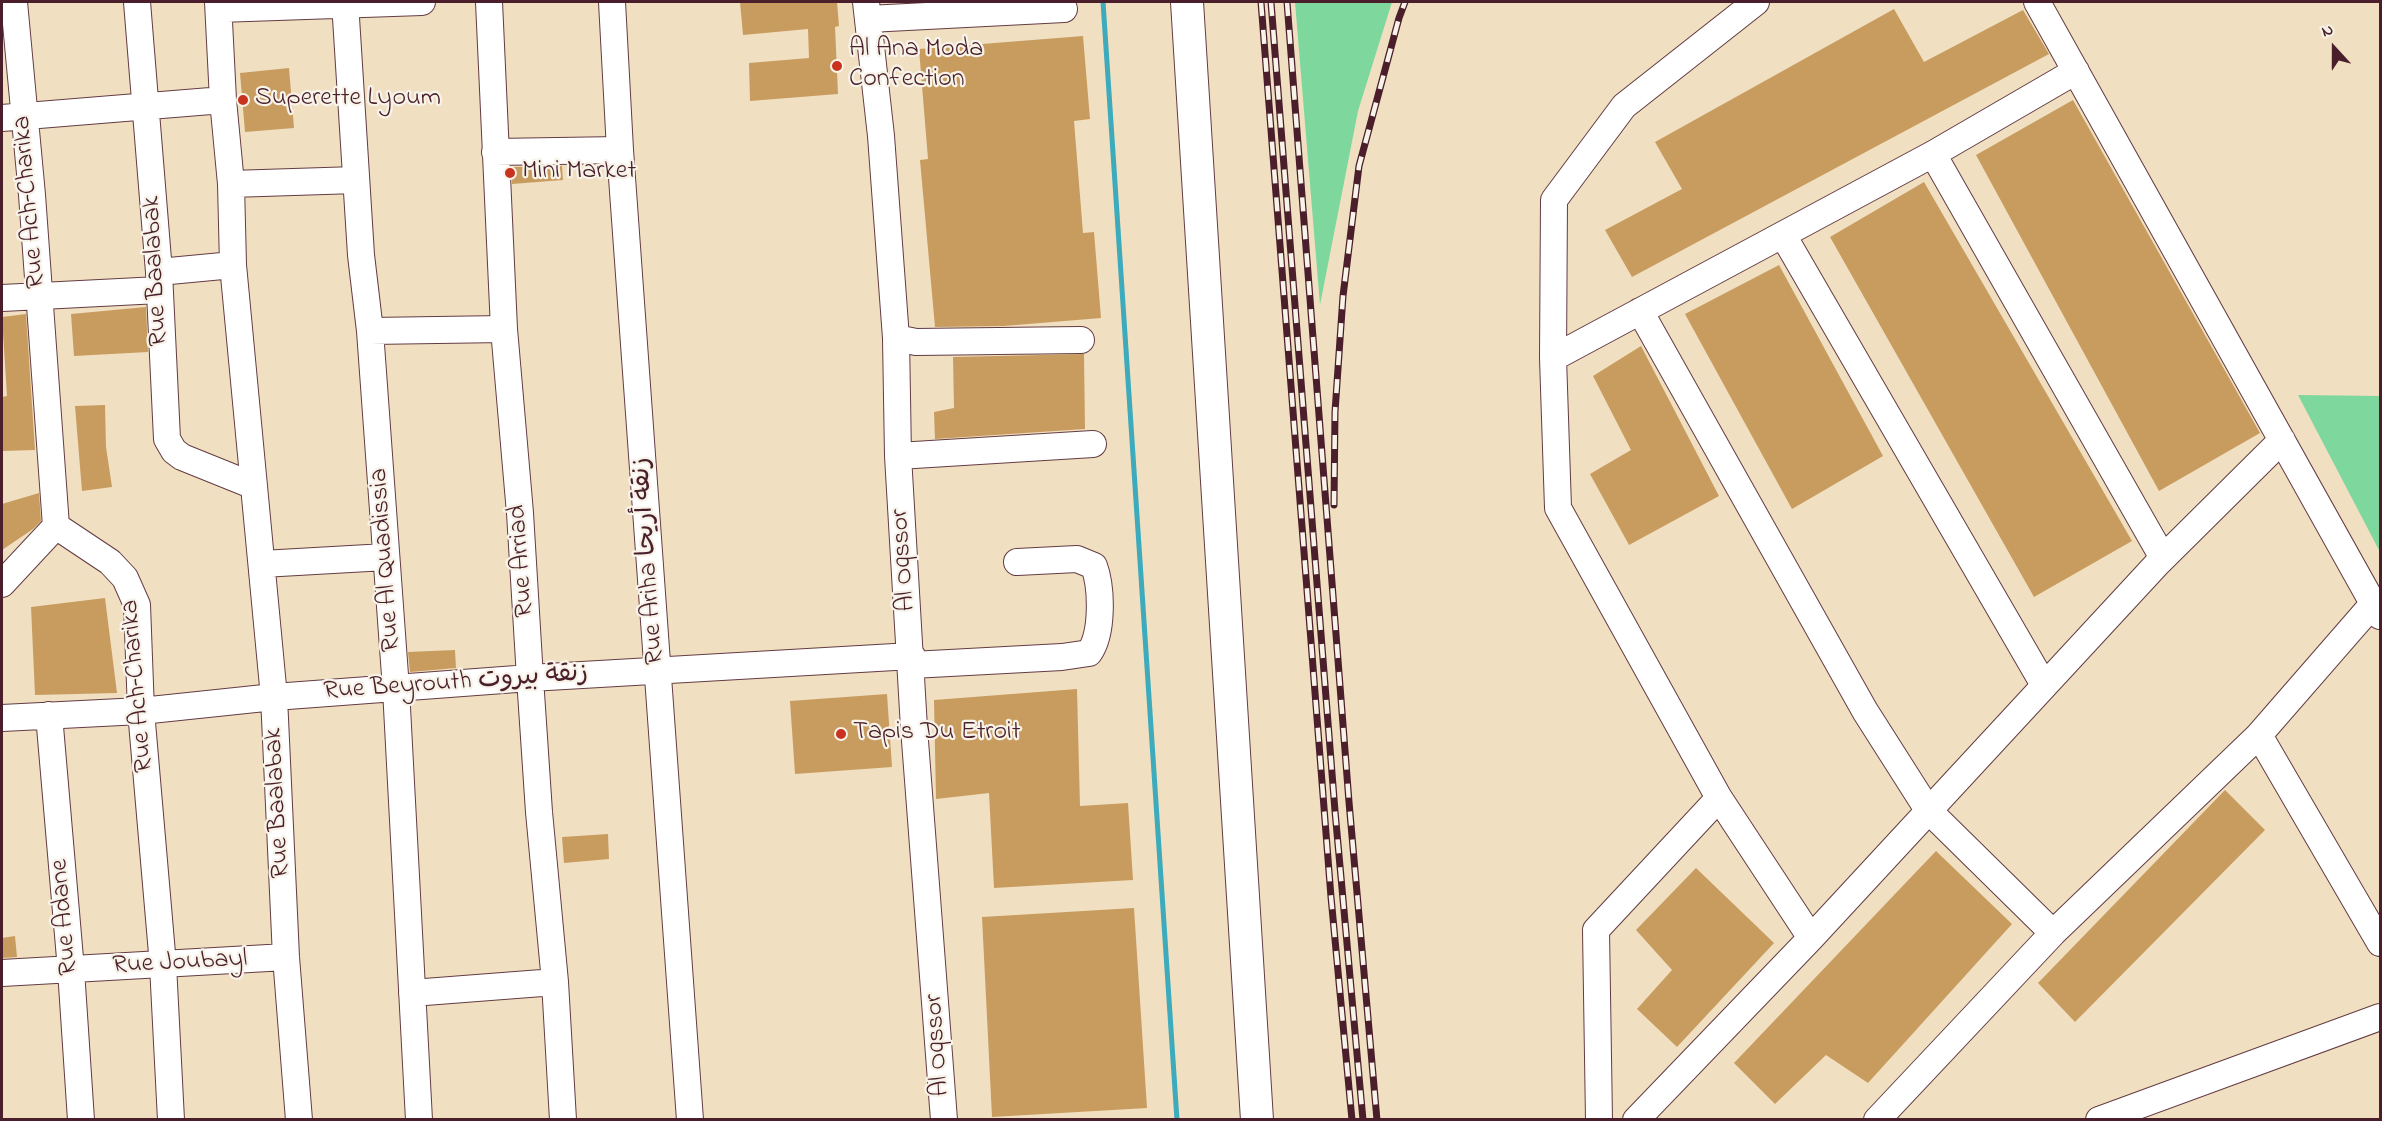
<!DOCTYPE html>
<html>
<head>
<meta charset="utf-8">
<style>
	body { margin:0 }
	#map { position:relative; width:2382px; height:1121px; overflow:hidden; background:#f1dfc2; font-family:"Indie Flower",sans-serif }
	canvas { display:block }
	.frame { position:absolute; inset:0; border:3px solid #4a1f2b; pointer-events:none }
	.north { position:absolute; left:2304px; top:18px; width:60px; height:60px; -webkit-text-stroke:4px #f7f3e8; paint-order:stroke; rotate:339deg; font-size:16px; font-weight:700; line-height:24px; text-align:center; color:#4a1f2b }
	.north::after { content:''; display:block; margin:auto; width:21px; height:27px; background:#4a1f2b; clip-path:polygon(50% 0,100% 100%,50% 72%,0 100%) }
</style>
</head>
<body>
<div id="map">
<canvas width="2382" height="1121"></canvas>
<div class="frame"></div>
<div class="north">N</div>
</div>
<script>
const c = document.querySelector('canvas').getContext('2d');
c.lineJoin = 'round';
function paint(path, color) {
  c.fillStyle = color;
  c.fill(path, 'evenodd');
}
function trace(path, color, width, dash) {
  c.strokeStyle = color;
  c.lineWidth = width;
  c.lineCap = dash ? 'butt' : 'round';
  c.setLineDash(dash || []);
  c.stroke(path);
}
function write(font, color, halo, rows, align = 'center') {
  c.font = font + ' "Indie Flower","Playpen Sans Arabic",sans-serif';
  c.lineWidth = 4.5;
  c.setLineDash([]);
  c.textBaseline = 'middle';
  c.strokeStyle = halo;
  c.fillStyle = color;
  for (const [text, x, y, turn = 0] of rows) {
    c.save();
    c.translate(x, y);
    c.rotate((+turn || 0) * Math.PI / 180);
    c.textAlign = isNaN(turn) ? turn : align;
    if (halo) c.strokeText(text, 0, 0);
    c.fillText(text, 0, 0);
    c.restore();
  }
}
paint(new Path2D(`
	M1295 2H1392L1358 111 1320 305Z
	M2298 395 2380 396V552Z`), '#7ed79c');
trace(new Path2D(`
	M1103 2 1177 1120`), '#3dabbb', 5);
paint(new Path2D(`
	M740 2H837L839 26 835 27 838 94 750 101 749 63 809 58 808 29 743 35Z
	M1894 9 1924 62 2023 10 2049 54 1632 277 1605 230 1682 189 1655 142Z
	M1083 36 1090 119 1074 121 1083 233 1094 232 1101 318 1004 326 935 327 920 160 928 159 919 49Z
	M289 68 294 128 245 132 240 73Z
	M2073 100 2260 433 2159 491 1976 155Z
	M562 166 563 180 512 184V167Z
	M1924 182 2132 541 2034 597 1830 237Z
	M1779 265 1883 456 1792 509 1685 314Z
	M146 307 148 352 74 356 71 314Z
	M26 314 35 450 2 451V397L7 396 2 317Z
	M1641 346 1719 496 1629 545 1590 474 1631 450 1593 376Z
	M1084 354 1085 429 935 439 934 412 954 408 953 357Z
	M105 405 106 447 112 487 82 491 75 406Z
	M39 493 41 521 33 529 2 550V504Z
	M105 598 117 693 35 695 31 607Z
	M455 650 456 668 410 672 408 652Z
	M1077 689 1080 806 1128 803 1133 880 994 888 989 793 936 799 934 700Z
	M887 694 892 767 795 774 790 701Z
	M2225 790 2265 830 2075 1022 2038 983Z
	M608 834 609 859 564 863 562 837Z
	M1936 851 2012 924 1868 1083 1826 1055 1775 1104 1734 1063Z
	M1696 868 1774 943 1677 1047 1637 1009 1672 970 1636 930Z
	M1134 908 1147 1108 992 1117 982 917Z
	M15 936 17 957 2 958V938Z`), '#c89c5f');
const minor = new Path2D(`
	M14 2 32 195 56 526
	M137 2 159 272 167 439 174 451 182 457 254 486
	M218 2 223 100 231 184 233 265 274 697 286 957 299 1120
	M345 2 361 255 370 331 396 689 419 1120
	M489 2 504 329 520 513 530 678 539 812 555 982 563 1120
	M612 2 620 150 690 1120
	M866 2 881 136 896 338 898 456 914 728 944 1120
	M1756 2 1624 106 1554 200 1553 358 1558 508 1719 798 1811 938
	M2037 2 2380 616
	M219 9 422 2
	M868 19 1064 9
	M2 118 223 100
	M495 152 620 150
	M1933 154 2163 558
	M231 184 356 180
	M1783 235 2044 685
	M159 272 233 265
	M2 298 159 290
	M1640 311 1865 711 1928 810 2053 933
	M370 331 504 329
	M896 338 916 342 1081 340
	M1553 358 1933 154 2076 71
	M898 456 1093 444
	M56 526 110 562 125 578 137 605 141 711 163 965 171 1120
	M262 564 386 557
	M2 584 56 526
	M912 665 1062 657 1089 653C1103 634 1102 588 1094 566L1077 559 1017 562
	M49 715 71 970 81 1120
	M2 718 141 711 274 697 530 678 912 656
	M2259 735 2380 943
	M2 973 286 957
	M412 993 555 982
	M1599 1120 1596 930 1719 798
	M1636 1120 1811 938 2158 563 2282 440
	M1877 1120 2053 933 2259 735 2373 604
	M2099 1120 2380 1017`);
const major = new Path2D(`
	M1187 2 1257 1120`);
trace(minor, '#633c42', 28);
trace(major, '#633c42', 34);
trace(minor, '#fff', 26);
trace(major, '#fff', 32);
const rail = new Path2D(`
	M1261 2 1331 897 1352 1120
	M1271 2 1335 811 1363 1120
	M1287 2 1349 802 1377 1120
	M1334 505 1335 412 1343 296 1359 166 1399 18 1405 2`);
trace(rail, '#4a1f2b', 7);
trace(rail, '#f7f3e8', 4.5, [14]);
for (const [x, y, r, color] of [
	[837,66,6,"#c8321e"],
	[243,100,6,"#c8321e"],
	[510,173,6,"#c8321e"],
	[841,734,6,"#c8321e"]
]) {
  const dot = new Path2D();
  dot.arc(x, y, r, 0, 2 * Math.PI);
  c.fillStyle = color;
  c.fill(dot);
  trace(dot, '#f7f3e8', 2);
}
write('26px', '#4a1f2b', '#f7f3e8', [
	["Al Ana Moda",849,51],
	["Confection",849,81],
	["Superette Lyoum",255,100],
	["Mini Market",522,173],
	["Tapis Du Etroit",853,734]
], 'left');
write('26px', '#4a1f2b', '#f7f3e8', [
	["Rue Ach–Charika",31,202,-95],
	["Rue Baalabak",157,271,-93],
	["Rue Al Quadissia",387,560,-94],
	["Al Oqssor",905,560,-94],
	["Rue Arriad",523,561,-94],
	["Rue Ariha زنقة أريحا",650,561,-94],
	["Rue Beyrouth زنقة بيروت",456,684,-4],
	["Rue Ach–Charika",139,686,-95],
	["Rue Baalabak",279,803,-93],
	["Rue Adane",66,917,-95],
	["Rue Joubayl",180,964,-3],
	["Al Oqssor",939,1045,-94]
]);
</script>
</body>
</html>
